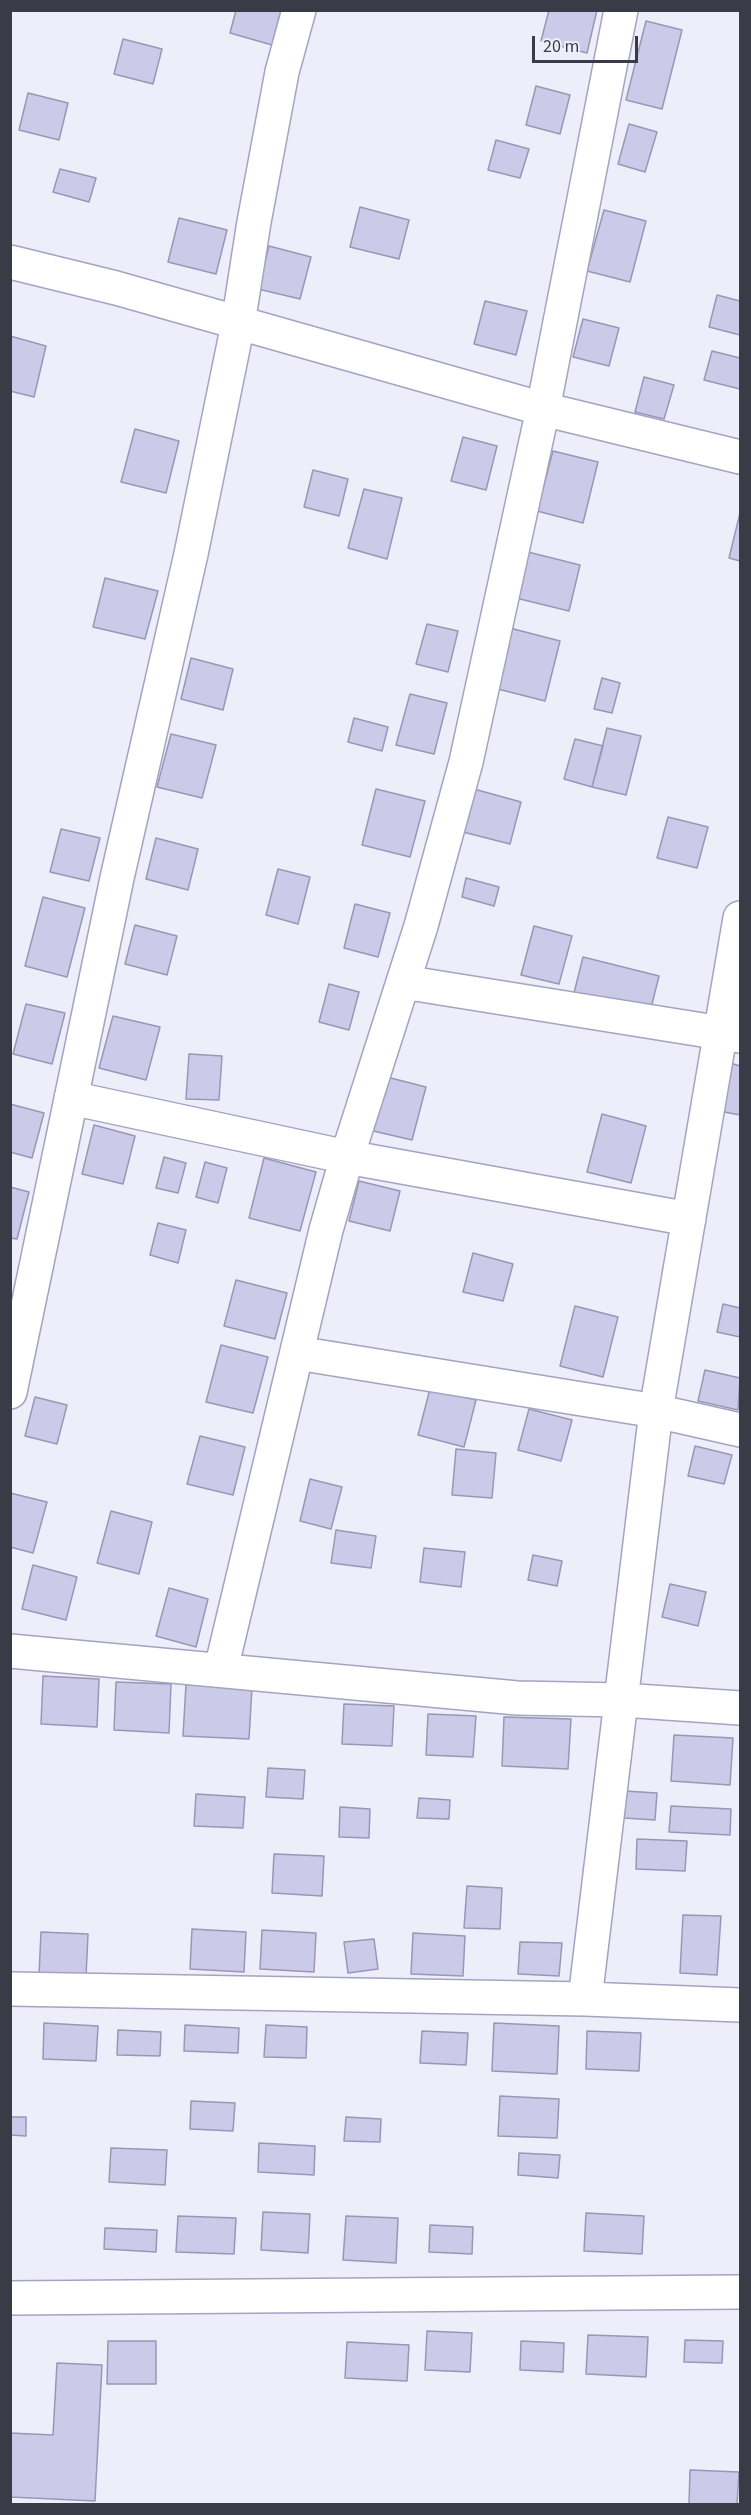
<!DOCTYPE html>
<html>
<head>
<meta charset="utf-8">
<style>
	body { margin:0 }
	#map { position:relative; width:751px; height:2515px; overflow:hidden; background:#eeedfa; font-family:"Source Sans 3",sans-serif }
	canvas { display:block }
	.frame { position:absolute; inset:0; border:12px solid #3b3b47; pointer-events:none }
	.scale { position:absolute; left:532px; top:36px; width:106px; height:27px; box-sizing:border-box; border:3px solid #3b3b47; border-top:0; padding-left:8px; font-size:18px; line-height:21px; white-space:nowrap; color:#3b3b47; -webkit-text-stroke:4px #eeedfa; paint-order:stroke }
</style>
</head>
<body>
<div id="map">
<canvas width="751" height="2515"></canvas>
<div class="frame"></div>
<div class="scale">20 m</div>
</div>
<script>
const c = document.querySelector('canvas').getContext('2d');
c.lineJoin = 'round';
function paint(path, color) {
  c.fillStyle = color;
  c.fill(path, 'evenodd');
}
function trace(path, color, width, dash) {
  c.strokeStyle = color;
  c.lineWidth = width;
  c.lineCap = dash ? 'butt' : 'round';
  c.setLineDash(dash || []);
  c.stroke(path);
}
const building = new Path2D(`
	M236 10H281L272 45 230 33Z
	M549 10H597L587 53 541 41Z
	M646 21 682 30 662 109 626 100Z
	M123 39 162 49 153 84 114 74Z
	M536 86 570 95 560 134 526 125Z
	M28 93 68 103 59 140 19 130Z
	M629 124 657 132 645 172 618 164Z
	M496 140 529 149 520 178 488 170Z
	M60 169 96 178 89 202 53 192Z
	M360 207 409 220 399 259 350 247Z
	M604 210 646 221 630 282 587 271Z
	M179 218 227 230 216 274 168 262Z
	M269 246 311 257 300 299 258 289Z
	M717 295 740 301V335L709 327Z
	M485 301 527 311 516 355 474 344Z
	M583 319 619 328 609 366 573 357Z
	M10 336 46 346 34 397 10 391Z
	M712 351 740 358V389L704 380Z
	M644 377 674 385 664 419 635 412Z
	M135 429 179 441 166 493 121 482Z
	M463 437 497 446 486 490 451 481Z
	M553 451 598 462 583 523 537 511Z
	M313 470 348 479 339 516 304 507Z
	M364 489 402 498 387 559 348 548Z
	M740 513V561L729 558Z
	M528 552 580 565 569 611 516 598Z
	M105 578 158 591 145 639 93 627Z
	M427 624 458 631 448 672 416 664Z
	M506 627 560 641 545 701 490 687Z
	M191 658 233 669 223 710 181 699Z
	M602 678 620 683 612 713 594 709Z
	M410 694 447 703 434 754 396 745Z
	M354 718 388 727 382 751 348 742Z
	M607 728 641 736 626 795 592 787Z
	M171 734 216 745 202 798 157 787Z
	M575 739 603 746 592 787 564 779Z
	M376 789 425 801 410 857 362 845Z
	M474 789 521 802 510 844 463 832Z
	M668 817 708 827 697 868 657 858Z
	M61 829 100 838 89 881 50 872Z
	M156 838 198 849 188 890 146 879Z
	M278 869 310 877 298 924 266 915Z
	M466 878 499 887 494 906 462 897Z
	M43 897 85 908 67 977 25 966Z
	M355 904 390 913 378 957 344 948Z
	M135 925 177 936 167 975 125 964Z
	M534 926 572 936 559 984 521 975Z
	M583 957 659 976 649 1016 573 997Z
	M329 984 359 992 349 1030 319 1022Z
	M26 1004 65 1013 52 1064 13 1054Z
	M113 1016 160 1027 146 1080 99 1068Z
	M189 1054 222 1056 219 1100 186 1099Z
	M730 1063 740 1066V1115L719 1111Z
	M383 1076 426 1087 412 1140 369 1130Z
	M10 1104 44 1113 32 1158 10 1152Z
	M602 1114 646 1126 631 1183 587 1172Z
	M94 1125 135 1136 123 1184 82 1174Z
	M164 1157 186 1163 178 1193 156 1188Z
	M264 1158 316 1172 300 1231 249 1218Z
	M205 1162 227 1168 218 1203 196 1197Z
	M359 1181 400 1191 390 1231 349 1221Z
	M10 1187 29 1192 17 1239 10 1238Z
	M158 1223 186 1230 178 1263 150 1255Z
	M473 1253 513 1264 503 1301 463 1292Z
	M236 1280 287 1293 275 1339 224 1326Z
	M723 1304 740 1308V1337L717 1332Z
	M575 1306 618 1317 603 1377 560 1366Z
	M221 1345 268 1357 253 1413 206 1402Z
	M705 1370 740 1378 738 1410 698 1401Z
	M430 1389 476 1400 464 1447 418 1435Z
	M35 1397 67 1405 57 1444 25 1436Z
	M529 1409 572 1420 561 1461 518 1450Z
	M200 1436 245 1447 233 1495 187 1484Z
	M695 1446 732 1455 724 1484 688 1476Z
	M456 1449 496 1453 492 1498 452 1495Z
	M310 1479 342 1487 331 1529 300 1521Z
	M10 1493 47 1502 33 1553 10 1547Z
	M111 1511 152 1522 139 1574 97 1563Z
	M336 1530 376 1536 371 1568 331 1563Z
	M424 1548 465 1552 461 1587 420 1582Z
	M533 1555 562 1561 557 1586 528 1580Z
	M33 1565 77 1577 66 1620 22 1609Z
	M670 1584 706 1592 698 1626 662 1617Z
	M169 1588 208 1599 196 1647 156 1636Z
	M43 1676 99 1679 97 1727 41 1724Z
	M116 1682 171 1684 169 1733 114 1730Z
	M186 1684 252 1687 249 1739 183 1736Z
	M344 1704 394 1706 392 1746 342 1744Z
	M428 1714 476 1716 473 1757 426 1755Z
	M504 1717 571 1719 568 1769 502 1766Z
	M674 1735 733 1738 730 1785 671 1781Z
	M268 1768 305 1770 303 1799 266 1797Z
	M625 1791 657 1793 655 1820 624 1818Z
	M196 1794 245 1797 243 1828 194 1826Z
	M419 1798 450 1800 449 1819 417 1818Z
	M671 1806 731 1809 730 1835 669 1832Z
	M340 1807 370 1809 369 1838 339 1837Z
	M637 1839 687 1841 685 1871 636 1869Z
	M274 1854 324 1856 322 1896 272 1893Z
	M467 1886 502 1888 500 1929 464 1928Z
	M683 1915 721 1916 717 1975 680 1973Z
	M192 1929 246 1932 244 1972 190 1969Z
	M262 1930 316 1933 314 1972 260 1969Z
	M41 1932 88 1934 86 1977 39 1975Z
	M413 1933 465 1936 463 1976 411 1974Z
	M374 1939 378 1969 348 1973 344 1942Z
	M520 1942 562 1943 559 1976 518 1974Z
	M44 2023 98 2026 96 2061 43 2059Z
	M494 2023 559 2026 557 2074 492 2071Z
	M185 2025 239 2028 238 2053 184 2051Z
	M266 2025 307 2027 306 2058 264 2057Z
	M118 2030 161 2032 160 2056 117 2055Z
	M422 2031 468 2033 466 2065 420 2063Z
	M587 2031 641 2033 639 2071 586 2069Z
	M500 2096 559 2099 557 2138 498 2136Z
	M191 2101 235 2103 233 2131 190 2129Z
	M10 2117H26V2136L10 2135Z
	M346 2117 381 2119 380 2142 344 2141Z
	M259 2143 315 2146 314 2175 258 2172Z
	M111 2148 167 2150 165 2185 109 2182Z
	M519 2153 560 2155 558 2178 518 2175Z
	M263 2212 310 2214 308 2253 261 2250Z
	M586 2213 644 2216 642 2254 584 2251Z
	M178 2216 236 2218 234 2254 176 2252Z
	M346 2216 398 2218 396 2263 343 2260Z
	M430 2225 473 2227 472 2254 429 2252Z
	M105 2228 157 2230 156 2252 104 2249Z
	M427 2331 472 2333 470 2372 425 2370Z
	M588 2335 648 2337 646 2377 586 2374Z
	M685 2340 723 2341 722 2363 684 2362Z
	M108 2341H156V2384H107Z
	M521 2341 564 2343 563 2372 520 2370Z
	M347 2342 409 2345 407 2381 345 2378Z
	M57 2363 102 2365 95 2501 10 2497V2433L53 2435Z
	M690 2470 739 2472 737 2504H689Z`);
paint(building, '#cbcae9');
trace(building, '#9997b5', 1.5);
const street = new Path2D(`
	M10 262 116 288 543 409 740 457
	M403 982 740 1036
	M71 1098 347 1157 689 1219
	M297 1353 656 1411 740 1430
	M10 1392 117 878 191 554 238 324 254 222 282 72 299 10
	M10 1651 517 1698 622 1700 740 1708
	M221 1669 326 1230 347 1157 421 926 466 762 543 409 621 10
	M10 1989 585 1999 740 2005
	M585 1999 656 1411 740 918
	M10 2298 740 2292`);
trace(street, '#a5a3c2', 36);
trace(street, '#fff', 33);
</script>
</body>
</html>
